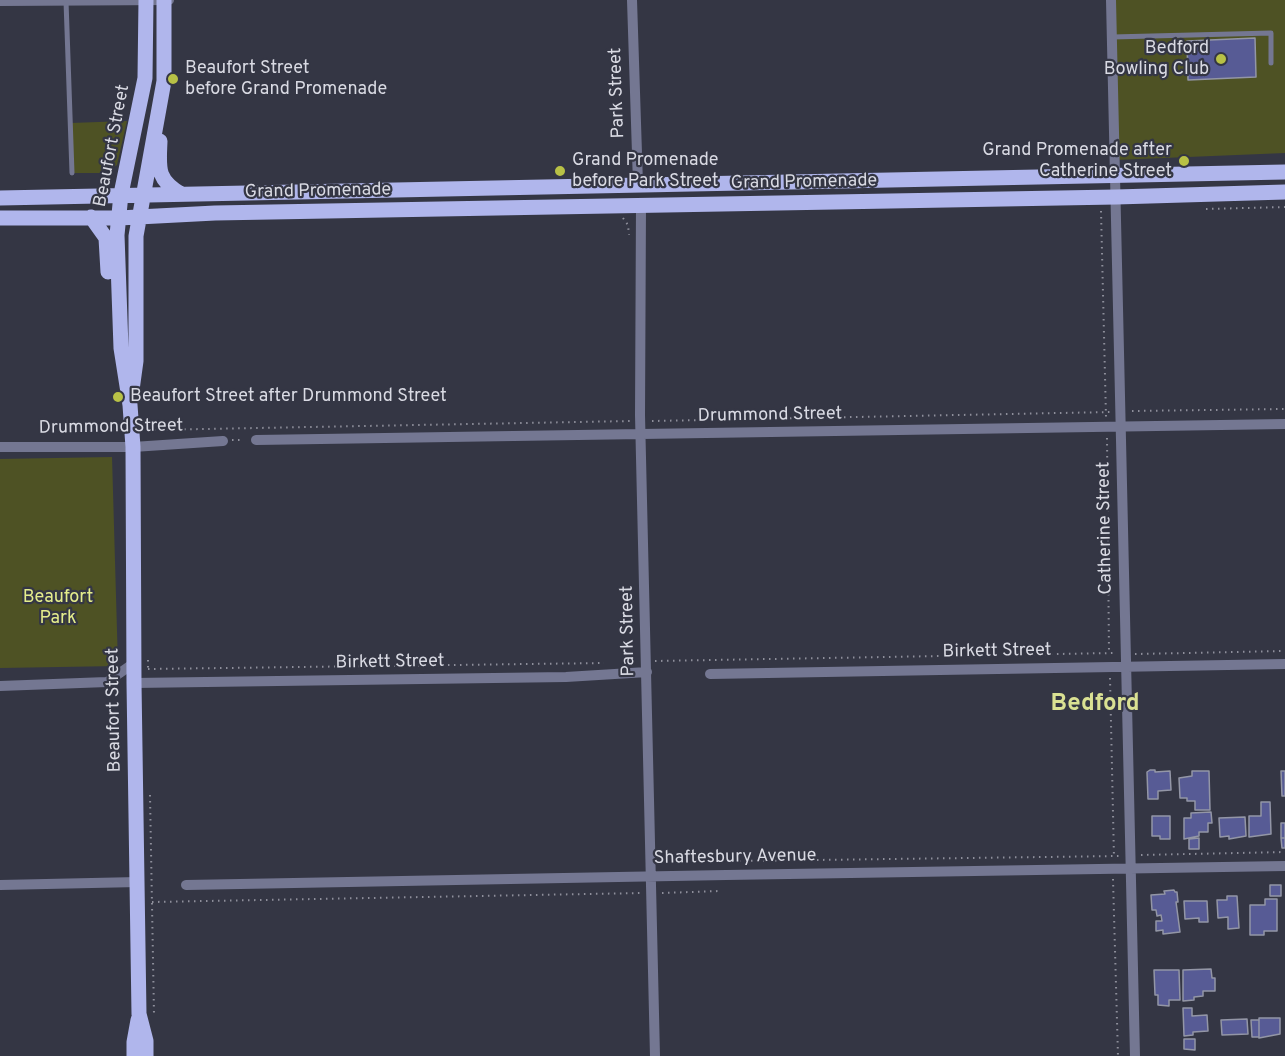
<!DOCTYPE html>
<html>
<head>
<meta charset="utf-8">
<style>
	body { margin:0 }
	canvas { display:block; background:#343644 }
</style>
</head>
<body>
<canvas width="1285" height="1056"></canvas>
<script>
const c = document.querySelector('canvas').getContext('2d');
c.lineJoin = 'round';
function paint(path, color) {
  c.fillStyle = color;
  c.fill(path, 'evenodd');
}
function trace(path, color, width, dash) {
  c.strokeStyle = color;
  c.lineWidth = width;
  c.lineCap = dash ? 'butt' : 'round';
  c.setLineDash(dash || []);
  c.stroke(path);
}
function write(font, color, halo, rows, align = 'center') {
  c.font = font + ' Overpass,sans-serif';
  c.lineWidth = 4.5;
  c.setLineDash([]);
  c.textBaseline = 'middle';
  c.strokeStyle = halo;
  c.fillStyle = color;
  for (const [text, x, y, turn = 0] of rows) {
    c.save();
    c.translate(x, y);
    c.rotate((+turn || 0) * Math.PI / 180);
    c.textAlign = isNaN(turn) ? turn : align;
    if (halo) c.strokeText(text, 0, 0);
    c.fillText(text, 0, 0);
    c.restore();
  }
}
paint(new Path2D(`
	M1111 0H1285V153L1115 160Z
	M127 121 117 165 106 173H72L71 123Z
	M112 457 118 666 0 668V459Z`), '#4e5224');
const building = new Path2D(`
	M1255 38 1256 77 1188 80 1187 41Z
	M1150 770H1155V772L1170 771 1171 790 1158 791V799H1148L1147 772Z
	M1192 771H1209L1210 810H1195V801H1187V798H1180L1179 778 1192 776Z
	M1281 771H1285V796H1282Z
	M1261 802H1270L1271 834 1249 837V816H1261Z
	M1211 812 1212 823H1208V832H1199V836L1184 839V818H1191V813Z
	M1152 816H1170V839H1160V836H1152Z
	M1245 817 1246 836 1229 839V836L1220 837 1219 818Z
	M1281 823H1285V838H1281Z
	M1199 838V849H1189V839Z
	M1281 838H1285V848H1282Z
	M1270 885H1281V896H1270Z
	M1174 890 1175 892H1177L1178 902H1176L1180 932 1163 934V930L1156 931V921H1162L1161 915 1157 916 1156 910H1152L1151 895 1165 894 1164 891Z
	M1227 896H1237L1239 928 1228 929V917L1218 918 1217 900H1227Z
	M1265 899H1277V931H1264V935H1250V905H1265Z
	M1184 901H1207L1208 922H1199V918L1185 919Z
	M1211 969 1212 978H1215V991H1203V996L1194 997V1000L1183 1001V970Z
	M1154 970H1179L1180 1000H1169V1006L1158 1005V995H1155Z
	M1183 1008H1192V1016L1207 1015 1208 1031 1193 1032V1035L1184 1036Z
	M1259 1018H1280V1034L1259 1038Z
	M1247 1019 1248 1034 1222 1035 1221 1020Z
	M1251 1020H1259V1037H1252Z
	M1184 1039H1195V1050L1184 1049Z`);
paint(building, '#575b95');
trace(building, '#9396a6', 1.5);
trace(new Path2D(`
	M1206 209 1285 207
	M1101 211 1106 417
	M623 218 628 225 629 235
	M1132 411 1285 409
	M652 421 1111 412
	M144 425 150 430 631 421
	M1107 438 1109 654
	M232 440H244
	M1135 654 1285 651
	M148 660V672
	M655 661 1114 653
	M148 669 604 663
	M1110 678 1114 858
	M150 795 154 1014
	M1141 855 1285 852
	M661 862 1120 856
	M1113 879 1118 1056
	M662 893 720 891
	M152 902 642 893`), '#8e8f9b', 2, [1.5, 4.5]);
trace(new Path2D(`
	M66 1 72 173
	M1112 37 1271 33V63`), '#747792', 5);
trace(new Path2D(`
	M632 0 638 184
	M1111 0 1135 1056
	M0 1 169 0
	M641 205 640 415 655 1056
	M256 440 1285 424
	M0 447H133L223 441
	M710 674 1285 664
	M134 683 566 677 647 672
	M0 686 107 682 134 663
	M0 885 138 882
	M186 885C552 877 919 872 1285 866`), '#747792', 10);
trace(new Path2D(`
	M146 0 145 78 121 194 117 235 121 348 130 405 133 447 134 683 139 1014 146 1041V1056
	M160 141C159 168 156 179 181 194
	M0 198 1285 172
	M91 217 106 238 108 272
	M0 218H119L215 213 1116 197 1285 192
	M132 390 136 361V236L164 81V0
	M134 1056V1042L138 1020`), '#b0b6ec', 15);
for (const [x, y, r, color] of [
	[1221,59,6,"#b8c146"],
	[173,79,6,"#b8c146"],
	[1184,161,6,"#b8c146"],
	[560,171,6,"#b8c146"],
	[118,397,6,"#b8c146"]
]) {
  const dot = new Path2D();
  dot.arc(x, y, r, 0, 2 * Math.PI);
  c.fillStyle = color;
  c.fill(dot);
  trace(dot, '#343644', 2);
}
write('18px', '#d9dae3', '#343644', [
	["Bedford",1209,49,"right"],
	["Bowling Club",1209,70,"right"],
	["Beaufort Street",185,69],
	["before Grand Promenade",185,90],
	["Grand Promenade after",1172,151,"right"],
	["Catherine Street",1172,172,"right"],
	["Grand Promenade",572,161],
	["before Park Street",572,182],
	["Beaufort Street after Drummond Street",130,397]
], 'left');
write('18px', '#d9dae3', '#343644', [
	["Park Street",618,93,-92],
	["Beaufort Street",113,146,-79],
	["Grand Promenade",804,183,-1],
	["Grand Promenade",318,192,-1],
	["Drummond Street",770,416,-1],
	["Drummond Street",111,428,-1],
	["Catherine Street",1106,528,-91],
	["Park Street",629,631,-91],
	["Birkett Street",997,652,-1],
	["Birkett Street",390,663,-1],
	["Beaufort Street",115,710,-91],
	["Shaftesbury Avenue",735,858,-1]
]);
write('18px', '#e4ed8c', '#343644', [
	["Beaufort",58,598],
	["Park",58,619]
]);
write('bold 24px', '#dae193', '#343644', [
	["Bedford",1095,705]
]);
</script>
</body>
</html>
